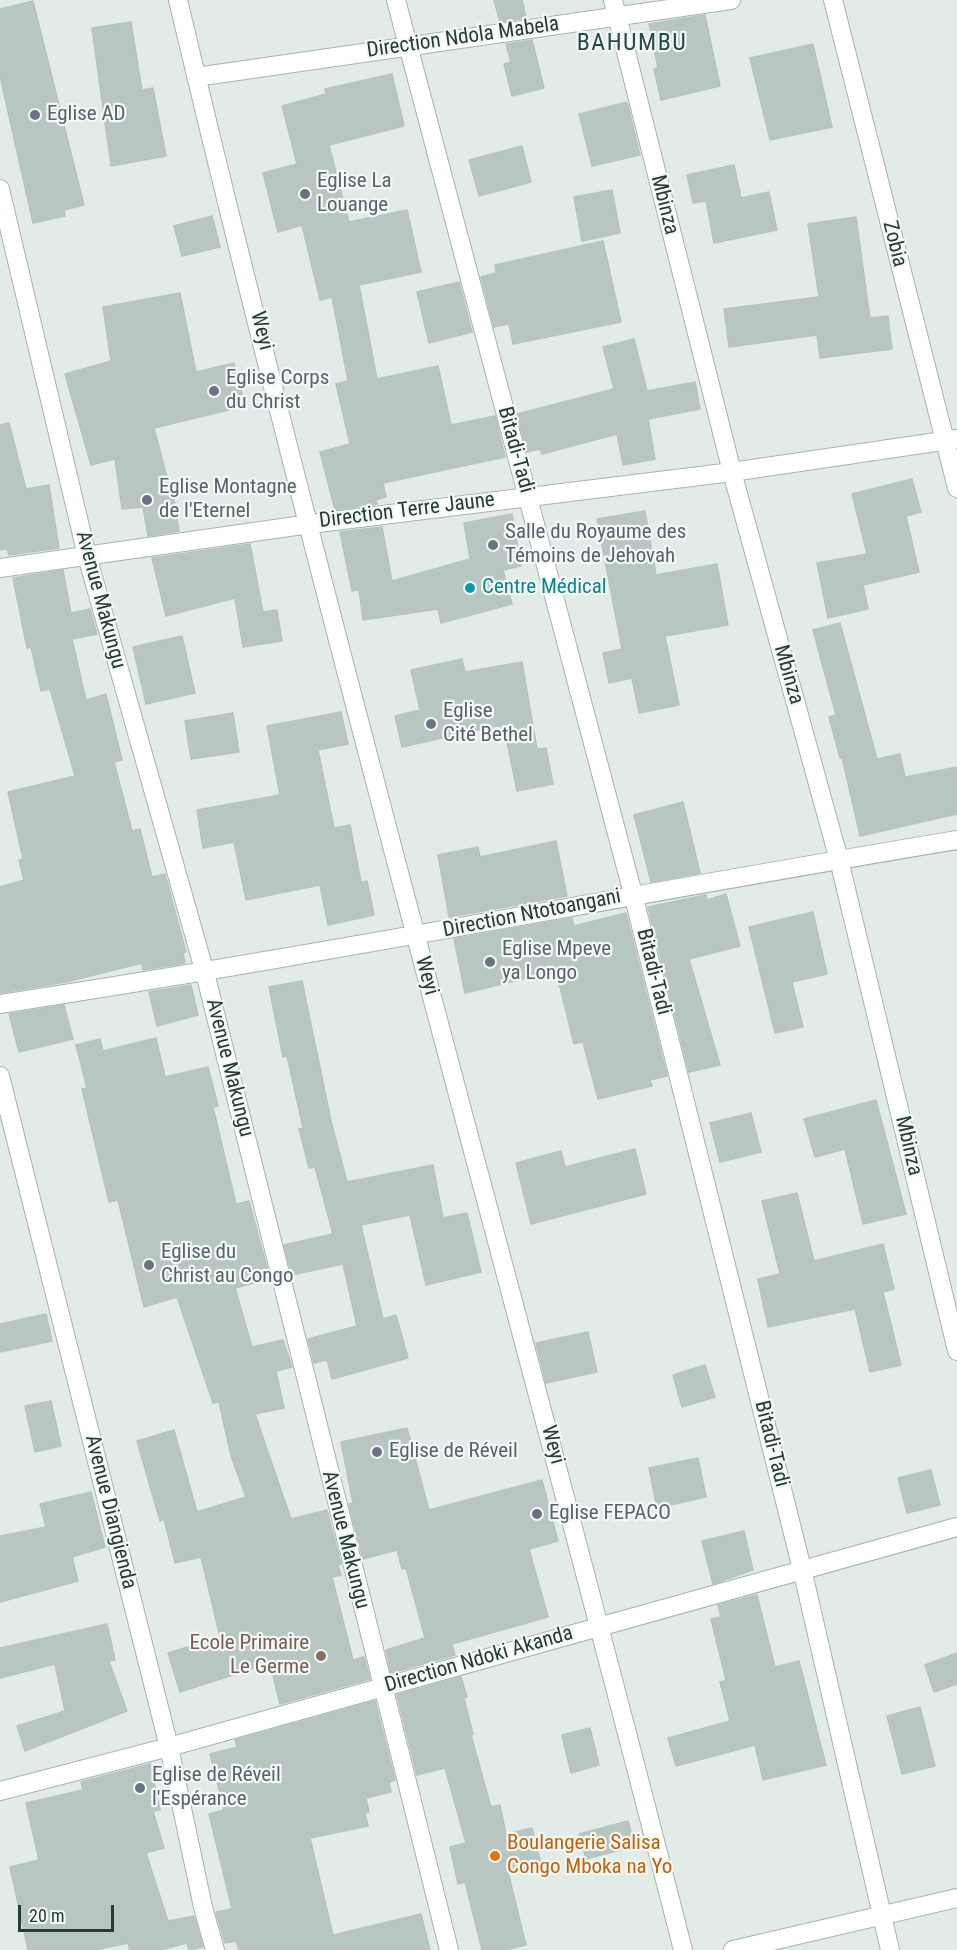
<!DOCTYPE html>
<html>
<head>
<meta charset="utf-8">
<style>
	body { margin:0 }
	#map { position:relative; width:957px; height:1950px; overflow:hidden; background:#e3ebe9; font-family:"Roboto Condensed",sans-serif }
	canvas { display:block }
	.scale { position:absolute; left:18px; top:1905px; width:96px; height:27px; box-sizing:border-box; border:3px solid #243b38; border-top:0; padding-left:8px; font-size:18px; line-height:21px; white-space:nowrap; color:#243b38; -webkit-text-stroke:4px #f3f8f6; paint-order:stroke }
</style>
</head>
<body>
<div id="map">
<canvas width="957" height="1950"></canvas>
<div class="scale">20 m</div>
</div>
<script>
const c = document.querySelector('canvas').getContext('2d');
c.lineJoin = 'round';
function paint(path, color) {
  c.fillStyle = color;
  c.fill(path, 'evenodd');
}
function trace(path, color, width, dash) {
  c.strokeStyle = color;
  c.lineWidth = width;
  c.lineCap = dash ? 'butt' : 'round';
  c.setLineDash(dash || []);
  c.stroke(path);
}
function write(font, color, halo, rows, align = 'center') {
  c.font = font + ' "Roboto Condensed",sans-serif';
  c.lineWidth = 4.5;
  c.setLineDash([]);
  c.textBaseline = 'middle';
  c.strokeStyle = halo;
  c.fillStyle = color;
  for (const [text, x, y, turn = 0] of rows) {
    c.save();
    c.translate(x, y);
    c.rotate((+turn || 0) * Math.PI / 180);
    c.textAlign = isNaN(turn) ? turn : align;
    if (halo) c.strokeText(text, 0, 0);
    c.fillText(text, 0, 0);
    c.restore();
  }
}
const building = new Path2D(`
	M494 0H522L526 18 500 22Z
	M33 1 84 205 64 210 65 216 33 223 0 76V9Z
	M705 15 720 86 661 100 654 69 658 68 649 24Z
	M131 22 142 90 153 88 166 156 111 166 92 28Z
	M532 40 544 88 512 96 504 64 511 62 506 44Z
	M813 44 832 127 770 140 750 58Z
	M392 74 404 126 329 145 349 222 407 210 421 272 359 285 377 379 438 366 451 425 495 416 505 457 383 483 386 497 376 500 377 504 335 510 320 452 350 444 336 384 348 381 332 297 320 300 302 225 278 232 263 173 297 164 282 106 326 94 325 89Z
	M627 102 640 155 592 166 579 114Z
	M522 146 531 182 479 196 469 160Z
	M734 165 741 198 769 192 777 230 714 243 706 201 693 203 687 175Z
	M612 190 620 233 582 241 574 197Z
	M212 216 220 247 182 256 174 226Z
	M856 217 870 318 888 316 892 349 820 358 817 335 729 347 724 309 819 297 808 224Z
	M603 241 621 322 513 344 509 324 494 327 481 277 496 273 495 265Z
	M459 282 472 332 429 343 417 292Z
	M180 293 196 372 234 363 245 406 154 428 169 485H172L179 531 148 536 143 507 122 509 115 459 91 465 65 374 111 361 103 307Z
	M634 339 647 391 695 382 700 409 648 419 655 459 623 465 617 434 542 454 540 449 527 452 517 414 614 389 603 347Z
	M9 423 26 489 49 485 59 548 9 555 7 549 0 550V425Z
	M912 479 921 512 906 516 919 572 863 585 868 609 828 618 817 563 867 554 852 494Z
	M645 511 656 575 717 564 728 625 665 636 679 705 639 713 632 678 609 683 603 653 622 649 597 519Z
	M512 514 521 566 503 570 512 604 441 623 438 609 363 620 359 590 352 591 340 532 382 527 392 581 470 559 464 523Z
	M250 544 263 612 277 610 282 641 243 647 235 598 166 616 152 558Z
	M63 570 71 613 90 609 97 634 72 639 86 700 106 694 122 760 114 762 132 831 140 829 152 877 165 874 186 952 183 953 185 963 143 970 142 963 66 982 0 993V887L24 880 19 860 23 859 8 792 75 776 50 689 41 691 31 647 27 648 13 578Z
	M840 623 877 759 900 754 905 777 957 767V814L860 836 842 757 840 758 829 717 836 715 813 630Z
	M182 636 195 693 146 704 133 647Z
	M462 659 465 672 522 662 537 749 546 748 553 784 517 791 504 727 496 726 402 747 395 716 420 710 411 670Z
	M341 712 348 744 318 750 334 828 350 825 361 882 367 881 374 915 328 925 320 885 246 900 234 842 203 848 197 810 280 795 267 726Z
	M233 713 239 752 191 759 185 721Z
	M683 802 700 873 651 882 634 815Z
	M556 841 567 896 449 917 438 855 478 847 480 857Z
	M726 894 740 946 689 959 720 1065 689 1072 648 907 706 895 707 900Z
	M813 912 827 974 792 982 803 1027 775 1033 749 927Z
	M626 913 667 1076 650 1080 652 1086 598 1099 583 1042 574 1044 556 971 465 993 454 939 572 918 574 926Z
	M302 981 331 1121 347 1182 433 1165 443 1218 467 1213 481 1272 426 1285 410 1215 361 1225 383 1319 396 1315 408 1358 332 1379 327 1360 314 1363 308 1339 357 1326 343 1264 292 1275 284 1245 333 1234 315 1167 309 1168 299 1129 303 1128 287 1056 283 1057 269 987Z
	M191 985 198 1015 157 1026 149 992Z
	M64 1005 73 1039 19 1052 9 1014Z
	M156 1038 165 1077 208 1067 218 1106 213 1107 236 1204 249 1201 270 1279 235 1288 252 1347 283 1340 292 1367 276 1371 284 1408 255 1414 291 1519 327 1510 341 1564 338 1565 341 1575 332 1577 353 1660 364 1657 370 1679 280 1704 270 1663 180 1692 168 1653 220 1637 201 1557 175 1563 164 1519 160 1521 137 1441 174 1430 197 1512 246 1497 231 1456 219 1402 213 1403 177 1297 144 1307 118 1200 109 1202 82 1089 87 1088 76 1045 100 1039 103 1051Z
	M876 1100 906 1214 863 1224 845 1149 815 1157 804 1119Z
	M751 1113 761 1152 720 1162 710 1123Z
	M635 1149 646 1194 531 1224 516 1163 561 1151 565 1167Z
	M797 1193 814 1261 883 1244 894 1289 883 1292 901 1365 870 1372 855 1309 768 1327 758 1279 780 1274 762 1201Z
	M46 1314 52 1341 0 1352V1324Z
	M588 1332 597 1372 546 1383 536 1343Z
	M705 1365 715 1397 682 1407 673 1375Z
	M51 1401 61 1446 35 1452 25 1406Z
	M407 1428 429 1510 542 1480 558 1541 529 1549 548 1617 452 1644 455 1655 391 1673 386 1650 425 1638 406 1568 402 1569 397 1550 363 1559 349 1504 353 1503 341 1442Z
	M698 1458 706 1497 657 1508 649 1468Z
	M931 1470 940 1505 907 1513 898 1478Z
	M91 1492 105 1547 72 1557 78 1581 0 1602V1536L46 1527 40 1504Z
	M744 1531 753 1570 713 1584 702 1541Z
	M757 1595 775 1667 799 1661 826 1765 763 1780 755 1745 676 1766 668 1738 730 1721 720 1682 726 1680 711 1619 721 1617 718 1605Z
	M107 1624 115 1660 109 1661 127 1711 25 1751 17 1726 65 1711 55 1664 0 1678V1648Z
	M957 1653V1684L934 1692 925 1665Z
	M461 1677 467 1697 464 1698 473 1734 471 1735 491 1807 500 1805 506 1834 532 1828 541 1864 508 1872 526 1945 505 1950H482L465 1882 458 1884 450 1847 466 1843 445 1768 417 1775 397 1695Z
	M375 1701 395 1780 389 1782 391 1792 366 1798 369 1812 365 1813 368 1826 310 1838 333 1935 421 1914 430 1950H239L236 1941 225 1943 216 1912 232 1909 209 1814 224 1810 210 1754 237 1747 235 1740Z
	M920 1707 935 1766 902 1774 887 1716Z
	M590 1728 599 1765 571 1773 562 1735Z
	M150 1764 160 1810 153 1811 164 1848 146 1853 168 1921 194 1916 203 1947 189 1950 187 1943 160 1950H130L128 1943 95 1950H28L10 1867 39 1860 26 1803 83 1790 81 1782Z
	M628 1821 635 1846 586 1859 579 1834Z`);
paint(building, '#b8c6c2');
trace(building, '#b6c4c1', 1.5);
const street = new Path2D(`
	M178 0C333 653 517 1299 683 1950
	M396 0 633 894 802 1569 890 1950
	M613 0 732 472 839 860 957 1351
	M833 0 957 488
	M196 77 731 0
	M0 189 87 556 205 973 449 1950
	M0 568 310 524 732 472 957 439
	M0 1004C320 955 638 893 957 840
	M0 1076 169 1747 203 1907 215 1950
	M0 1791 169 1747 957 1527`);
const secondary = new Path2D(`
	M733 1950 957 1898`);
trace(street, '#a6b3b0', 20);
trace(secondary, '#a2b6b2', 20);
trace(street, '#fff', 18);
trace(secondary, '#fff', 18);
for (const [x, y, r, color] of [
	[35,115,6,"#6b7280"],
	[305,194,6,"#6b7280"],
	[214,391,6,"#6b7280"],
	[147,500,6,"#6b7280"],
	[493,545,6,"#6b7280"],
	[470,588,6,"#0f9aa8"],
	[431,724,6,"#6b7280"],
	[490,962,6,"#6b7280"],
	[149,1265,6,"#6b7280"],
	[377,1452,6,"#6b7280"],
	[537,1514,6,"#6b7280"],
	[321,1656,6,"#8d6e63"],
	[140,1788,6,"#6b7280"],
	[495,1856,6,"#e8710a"]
]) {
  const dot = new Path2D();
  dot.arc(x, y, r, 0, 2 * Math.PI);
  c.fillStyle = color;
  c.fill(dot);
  trace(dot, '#f3f8f6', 2);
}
write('21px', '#243b38', '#f3f8f6', [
	["Direction Ndola Mabela",463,38,-8],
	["Mbinza",664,205,76],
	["Zobia",894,244,76],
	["Weyi",261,331,76],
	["Bitadi-Tadi",515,450,75],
	["Direction Terre Jaune",407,511,-7],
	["Avenue Makungu",100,600,75],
	["Mbinza",788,675,74],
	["Direction Ntotoangani",532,914,-11],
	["Bitadi-Tadi",653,972,76],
	["Weyi",426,976,75],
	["Avenue Makungu",229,1068,76],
	["Mbinza",908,1146,77],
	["Bitadi-Tadi",771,1444,76],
	["Weyi",552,1445,75],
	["Avenue Diangienda",110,1512,76],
	["Avenue Makungu",345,1540,76],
	["Direction Ndoki Akanda",479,1660,-16]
]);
write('21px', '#5b616d', '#f3f8f6', [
	["Eglise AD",47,115],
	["Eglise La",317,182],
	["Louange",317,206],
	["Eglise Corps",226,379],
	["du Christ",226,403],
	["Eglise Montagne",159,488],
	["de l'Eternel",159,512],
	["Salle du Royaume des",505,533],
	["Témoins de Jehovah",505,557],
	["Eglise",443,712],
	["Cité Bethel",443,736],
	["Eglise Mpeve",502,950],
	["ya Longo",502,974],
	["Eglise du",161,1253],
	["Christ au Congo",161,1277],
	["Eglise de Réveil",389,1452],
	["Eglise FEPACO",549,1514],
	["Eglise de Réveil",152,1776],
	["l'Espérance",152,1800]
], 'left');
write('21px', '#0d838f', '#f3f8f6', [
	["Centre Médical",482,588]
], 'left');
write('21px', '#785e54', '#f3f8f6', [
	["Ecole Primaire",309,1644],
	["Le Germe",309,1668]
], 'right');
write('21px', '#c56008', '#f3f8f6', [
	["Boulangerie Salisa",507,1844],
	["Congo Mboka na Yo",507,1868]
], 'left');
c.letterSpacing = '1.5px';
write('24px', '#224b48', '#f3f8f6', [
	["BAHUMBU",632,44]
]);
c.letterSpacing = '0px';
</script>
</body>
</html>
